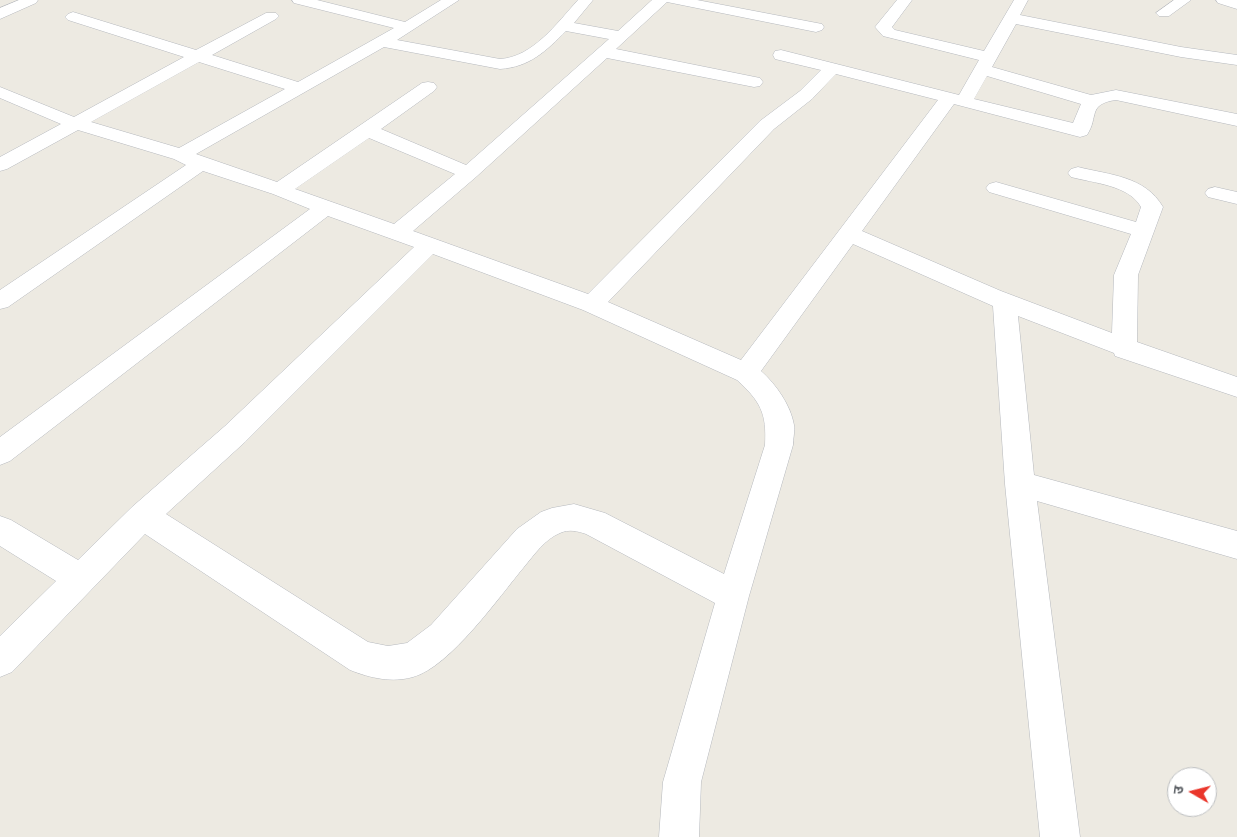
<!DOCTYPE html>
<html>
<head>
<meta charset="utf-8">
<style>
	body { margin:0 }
	#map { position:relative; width:1237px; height:837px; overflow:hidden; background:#edeae2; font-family:Mulish,"Noto Sans Devanagari",sans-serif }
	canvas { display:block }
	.north { position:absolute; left:1167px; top:767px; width:50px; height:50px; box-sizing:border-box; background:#fff; border:1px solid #bdbfc1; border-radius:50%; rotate:278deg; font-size:14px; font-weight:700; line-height:20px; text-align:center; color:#5a5e63 }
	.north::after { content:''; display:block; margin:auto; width:18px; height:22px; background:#ea362b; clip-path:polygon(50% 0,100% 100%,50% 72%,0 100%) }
</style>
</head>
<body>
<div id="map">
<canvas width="1237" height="837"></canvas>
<div class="north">उ</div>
</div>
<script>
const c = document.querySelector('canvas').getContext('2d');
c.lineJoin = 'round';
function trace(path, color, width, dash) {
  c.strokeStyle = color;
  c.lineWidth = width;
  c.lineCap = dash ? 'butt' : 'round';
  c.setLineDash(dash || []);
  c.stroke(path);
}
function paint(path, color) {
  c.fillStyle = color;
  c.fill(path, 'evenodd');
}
const minor = new Path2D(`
	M19 0H38L36 3 0 19V8Z
	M292 0H317L405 22 441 0H459L397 40 500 59C533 57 557 23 578 0H593L574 23 618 31 652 0H697L822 24 824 27 822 30 816 32 667 2 616 49 760 78 763 82 760 86 754 87 607 58 476 177 413 231 588 294 760 121 800 91 821 70 775 59 773 55 775 51 781 50 959 95 979 60 883 36 875 27 897 0H912L892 27 895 30 984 51 1014 0H1028L1020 15 1181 47 1237 55V65L1181 57 1016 24 992 67 1091 95 1116 90 1237 114V126L1116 100C1087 104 1099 117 1087 135L1080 137 954 104 862 231 1001 291 1112 333 1114 275 1131 234 989 192 986 188 989 184 996 182 1136 222 1141 207C1129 185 1093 183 1071 177L1068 173 1071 169 1078 167C1110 175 1145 176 1163 207L1138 275 1137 342 1237 377V397L1115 356 1114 353 1018 316 1034 475 1237 531V559L1037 501 1080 837H1040L1005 484 993 306 853 244 761 371C776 384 791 406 794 425 795 431 793 439 793 445L749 596 701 782 699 837H659L663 782 715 603 586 534C577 531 569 529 560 533 545 539 534 555 524 567 499 597 450 667 413 677 392 683 370 678 350 670L145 534 12 672 0 677V636L56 581 0 546V516L11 520 78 560 132 507 225 426 414 247 328 216 10 461 0 465V437L310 209 273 194 203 171 8 307 0 309V290L186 165 174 159 78 130 7 169 0 171V157L61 124 0 98V87L74 117 184 57 68 20 65 17 68 14 73 12 196 50 266 13H276L279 16 276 19 212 55 298 82 394 28 294 3ZM566 31 609 39 466 165 381 129 434 91 437 87 434 83 428 82 422 83 277 182 196 154 384 47 500 69C530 67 546 51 566 31ZM199 62 285 89 179 148 91 122ZM836 74 938 100 741 360 608 302 774 129 812 99ZM987 76 1081 104 1073 123 974 99ZM369 138 455 174 394 224 295 189ZM433 254 583 310 737 380C760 401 767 413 765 445L724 574 605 513 574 504 552 508 541 512 517 529 431 625 407 643 388 646 368 642 166 514 245 442Z
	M1174 0H1191L1169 16H1159L1156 13Z
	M1216 0H1237V9L1218 3Z
	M1215 187 1237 192V204L1208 197 1205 193 1208 189Z`);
trace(minor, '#b5b8bd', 1);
paint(minor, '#fff');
</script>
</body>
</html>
